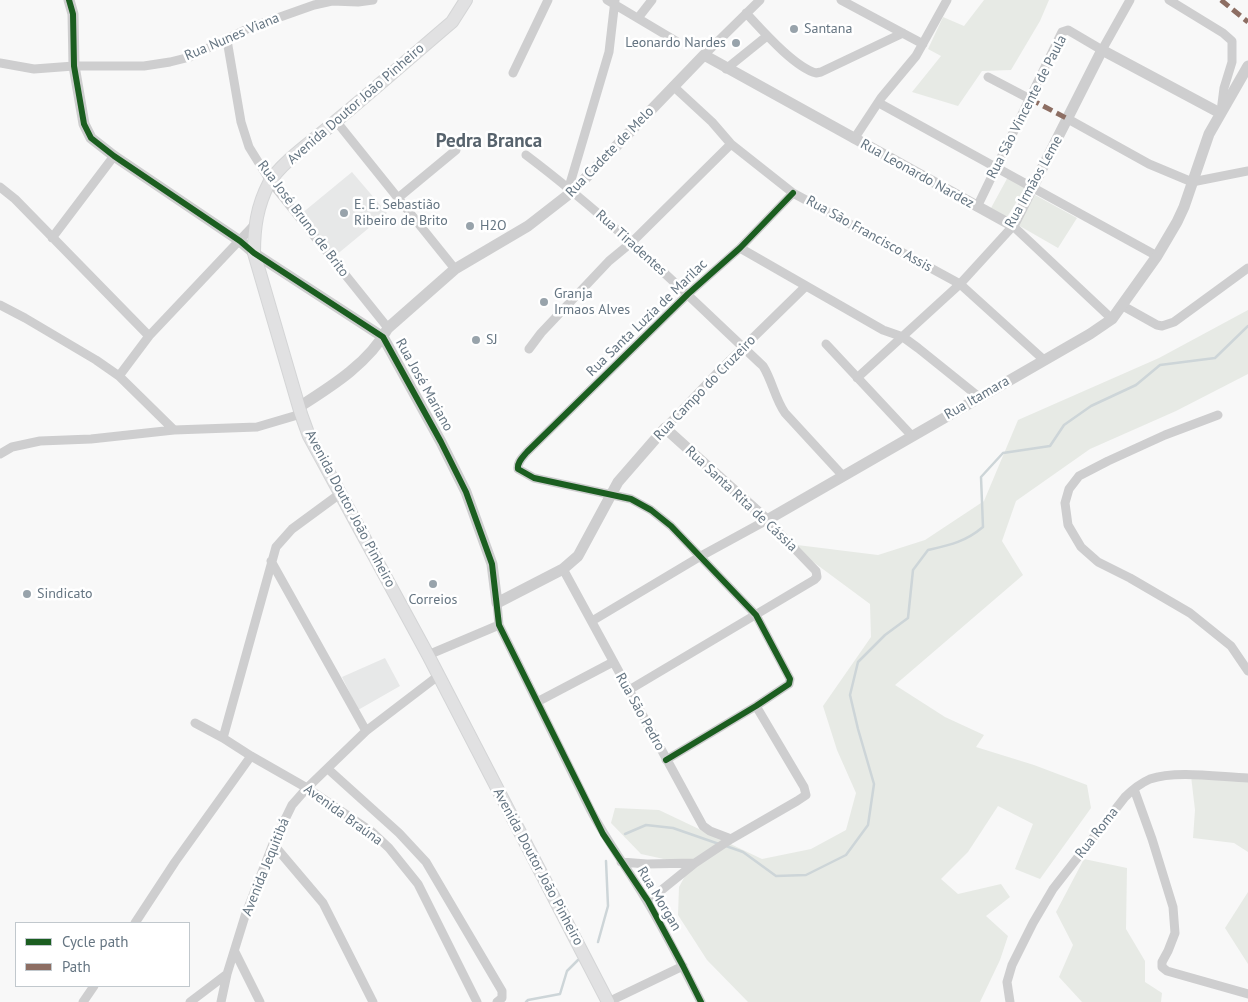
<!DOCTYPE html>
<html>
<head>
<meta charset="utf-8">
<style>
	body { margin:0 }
	#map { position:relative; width:1248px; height:1002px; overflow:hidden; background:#f8f8f8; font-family:"PT Sans",sans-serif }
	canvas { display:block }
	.legend { position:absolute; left:15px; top:922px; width:175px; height:65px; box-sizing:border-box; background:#fff; border:1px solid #c1c8cd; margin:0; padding:6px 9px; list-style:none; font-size:15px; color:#657582 }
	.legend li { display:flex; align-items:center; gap:10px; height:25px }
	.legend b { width:25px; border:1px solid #c1c8cd }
</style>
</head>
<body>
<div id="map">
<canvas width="1248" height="1002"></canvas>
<ul class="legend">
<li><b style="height:6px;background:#1b5e20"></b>Cycle path</li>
<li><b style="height:6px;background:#8d6e63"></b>Path</li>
</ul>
</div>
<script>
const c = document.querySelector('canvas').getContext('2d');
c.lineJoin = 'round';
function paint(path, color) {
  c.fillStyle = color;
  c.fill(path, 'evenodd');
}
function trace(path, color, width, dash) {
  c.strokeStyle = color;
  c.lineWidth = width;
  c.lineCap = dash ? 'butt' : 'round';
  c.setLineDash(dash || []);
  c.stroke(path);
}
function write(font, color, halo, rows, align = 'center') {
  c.font = font + ' "PT Sans",sans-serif';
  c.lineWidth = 5;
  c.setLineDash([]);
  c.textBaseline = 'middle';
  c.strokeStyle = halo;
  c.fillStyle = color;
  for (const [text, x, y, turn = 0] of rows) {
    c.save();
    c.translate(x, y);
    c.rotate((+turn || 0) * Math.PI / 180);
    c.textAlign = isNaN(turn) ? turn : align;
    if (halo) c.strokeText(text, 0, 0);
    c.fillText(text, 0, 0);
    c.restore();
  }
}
paint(new Path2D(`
	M352 172 387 213 335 256 301 214Z
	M385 658 400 686 358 710 342 677Z`), '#e7e8e8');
paint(new Path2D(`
	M984 0H1049L1040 21 1011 70 982 71 958 106 912 92 941 56 928 49 943 17 964 26Z
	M1009 175 1026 187 1007 217 991 208Z
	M1035 195 1077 218 1058 248 1018 225Z
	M1248 310V374L1176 411 1090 449 1016 501 1002 541 1023 575 895 685 945 717 984 735 976 747 1034 765 1087 785 1091 808 1040 879 1015 869 1033 824 998 806 968 852 941 879 958 894 1001 884 1010 897 986 916 1008 936 1000 960 980 1002H748L707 960 678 915 679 887 691 865 641 854 611 823 615 808 659 810 762 859 811 849 846 830 856 793 837 750 823 706 871 637 870 604 789 544 878 555 925 540 984 501 1018 420 1159 358Z
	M1191 776 1248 777V852L1234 843 1193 838 1195 810Z
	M1084 859 1127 868 1126 929 1145 961V982L1162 993 1161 1002H1082L1059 977 1073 945 1056 912Z
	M1248 892V964L1225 928Z`), '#e7eae5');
trace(new Path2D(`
	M625 834 646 825 673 828 719 844
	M726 846 743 852 776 876 806 875 846 855 868 825 874 784 858 729 850 695 858 662 885 635 908 618 913 570 928 550C950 545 965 542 983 527L981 477 1003 453 1050 446 1064 425 1091 406 1136 385 1160 365 1215 358 1248 326
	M598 942 608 906 606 861
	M526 1002 528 1000 560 994 567 971 578 960`), '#cdd5d8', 2.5);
const secondary = new Path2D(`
	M466 0 452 22C413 55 375 89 336 121 317 138 281 162 269 183 257 206 254 228 254 253L301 414 309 436 428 655 608 1002`);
trace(secondary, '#d4d5d6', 14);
trace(new Path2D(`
	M607 0 676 41
	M841 0 923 44
	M1169 0 1223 33 1232 41V62L1224 88 1221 111
	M746 13C762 30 794 67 816 73L821 72 903 33
	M638 18 652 0
	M227 40 241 122 249 147 270 181 388 328
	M704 55 760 0
	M0 63 34 69 74 66H144L170 62 190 57 249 28 314 5 332 1 358 2 373 0
	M726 69 767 36
	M513 73 548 0
	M988 77 1030 99
	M673 86 712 122 731 144 793 193 960 284 1044 360
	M879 103 1157 256
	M1068 119 1149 164 1192 182 1248 171
	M336 121 455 269
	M854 139 881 98 916 56 947 0
	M526 155C611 219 685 293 763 366 772 380 775 399 785 413L843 476
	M0 187 15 199 149 336
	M569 187 609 52 615 0
	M398 198 456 150
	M977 207 1062 32 1068 30 1102 50 1130 0
	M52 238 114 156
	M740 248 883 330 903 337 918 348 979 397
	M0 305 25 318 96 360 119 376 174 430
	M1123 306 1157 325 1162 326 1174 322 1248 268
	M826 344 912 436
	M529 349 541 333 609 261 632 242 731 144
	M119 376 149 336 254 225
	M857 378 960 284 1013 226 1112 319
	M1218 415 1165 435 1108 461 1079 476 1069 489 1065 503 1068 525 1081 547 1098 562 1130 578 1190 613 1231 646 1248 671
	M665 428 718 372 806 286
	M0 454 12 447 40 441 91 439 174 430 257 427 301 414
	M271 561 366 731
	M563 569 703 826 710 831 731 839
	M497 603 499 625 591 811C608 843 630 872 648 903 667 935 684 969 701 1002
	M592 621 701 556 767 520 816 571 817 577 814 580 629 690
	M428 655 499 625
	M537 702 613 662
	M195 723 223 738 251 756 307 788 372 832 389 848 418 884 477 1002
	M223 738 276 547 292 529 341 493
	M666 760 756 706 789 684 790 679 756 615 671 526 651 510 631 499 534 478 518 469C517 462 523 457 527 452L688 294 740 248 793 193
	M328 769 399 833 426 862 502 991V998L497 1002
	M1134 789 1152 839 1173 907 1175 933 1168 951 1162 962V967L1167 971 1248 994
	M273 844 323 903 373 1002
	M621 862 647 864 695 863
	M648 901 695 863 731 839 797 801 806 795 804 787 756 706
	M135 923 175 862 251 756
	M235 952 260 1002
	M83 1002 94 986
	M190 1002 227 974
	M221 1002 227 974 245 916 273 844 292 805 307 788 366 731 438 676
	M608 1002 683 966
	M1010 1002 1007 982 1012 965 1033 923 1053 889 1125 797C1132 790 1141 783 1150 779 1176 770 1220 777 1248 778`), '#cececf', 9);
trace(new Path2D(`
	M69 0 73 14 74 66 84 124 91 138 114 156 240 241 254 253 383 337 441 442 466 492 492 564 497 603 563 569 578 556 618 482 665 428 767 520 1090 334 1112 319 1157 256 1177 222 1184 207 1209 134 1248 66
	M299 407C332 386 369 363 388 328L455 269 528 226 573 191 704 55 1013 226 1102 50 1220 113`), '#cececf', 11);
trace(secondary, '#e1e1e2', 12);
trace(new Path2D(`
	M1221 0 1248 22
	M1030 99 1068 119`), '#8d6e63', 5, [10, 5]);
trace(new Path2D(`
	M69 0 73 14 74 66 84 124 91 138 114 156 240 241 254 253 383 337 441 442 466 492 492 564 499 625 603 834 648 901 683 966 701 1002
	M666 760 756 706 789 684 790 679 756 615 671 526 651 510 631 499 534 478 518 469C517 462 523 457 527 452L688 294 740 248 793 193`), '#1b5e20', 6);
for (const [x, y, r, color] of [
	[794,29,5,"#98a3ab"],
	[736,43,5,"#98a3ab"],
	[344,213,5,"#98a3ab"],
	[470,226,5,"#98a3ab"],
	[544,302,5,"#98a3ab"],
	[476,340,5,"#98a3ab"],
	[433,584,5,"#98a3ab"],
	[27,594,5,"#98a3ab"]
]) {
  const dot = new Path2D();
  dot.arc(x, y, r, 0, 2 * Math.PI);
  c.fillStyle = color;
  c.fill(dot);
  trace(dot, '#fff', 2);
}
write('14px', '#657582', '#fff', [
	["Santana",804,29],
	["Leonardo Nardes",726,43,"right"],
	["E. E. Sebastião",354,205],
	["Ribeiro de Brito",354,221],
	["H2O",480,226],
	["Granja",554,294],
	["Irmaos Alves",554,310],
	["SJ",486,340],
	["Sindicato",37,594],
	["Correios",433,600,"center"]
], 'left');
write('14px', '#657582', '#fff', [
	["Rua Nunes Viana",232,37,-23],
	["Avenida Doutor João Pinheiro",356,104,-41],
	["Rua São Vincente de Paula",1027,107,-63],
	["Rua Cadete de Melo",610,152,-46],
	["Rua Leonardo Nardez",917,174,29],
	["Rua Irmãos Leme",1034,182,-61],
	["Rua José Bruno de Brito",303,219,53],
	["Rua São Francisco Assis",869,234,29],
	["Rua Tiradentes",631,243,42],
	["Rua Santa Luzia de Marilac",647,318,-44],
	["Rua José Mariano",424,385,61],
	["Rua Campo do Cruzeiro",705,388,-46],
	["Rua Itamara",977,398,-30],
	["Rua Santa Rita de Cássia",741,499,43],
	["Avenida Doutor João Pinheiro",350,509,62],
	["Rua São Pedro",640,712,61],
	["Avenida Braúna",343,815,36],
	["Rua Roma",1097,833,-52],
	["Avenida Jequitibá",266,867,-68],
	["Avenida Doutor João Pinheiro",538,867,62],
	["Rua Morgan",659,899,59]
]);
write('bold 19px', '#57636d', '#fff', [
	["Pedra Branca",489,142]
]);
</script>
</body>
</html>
